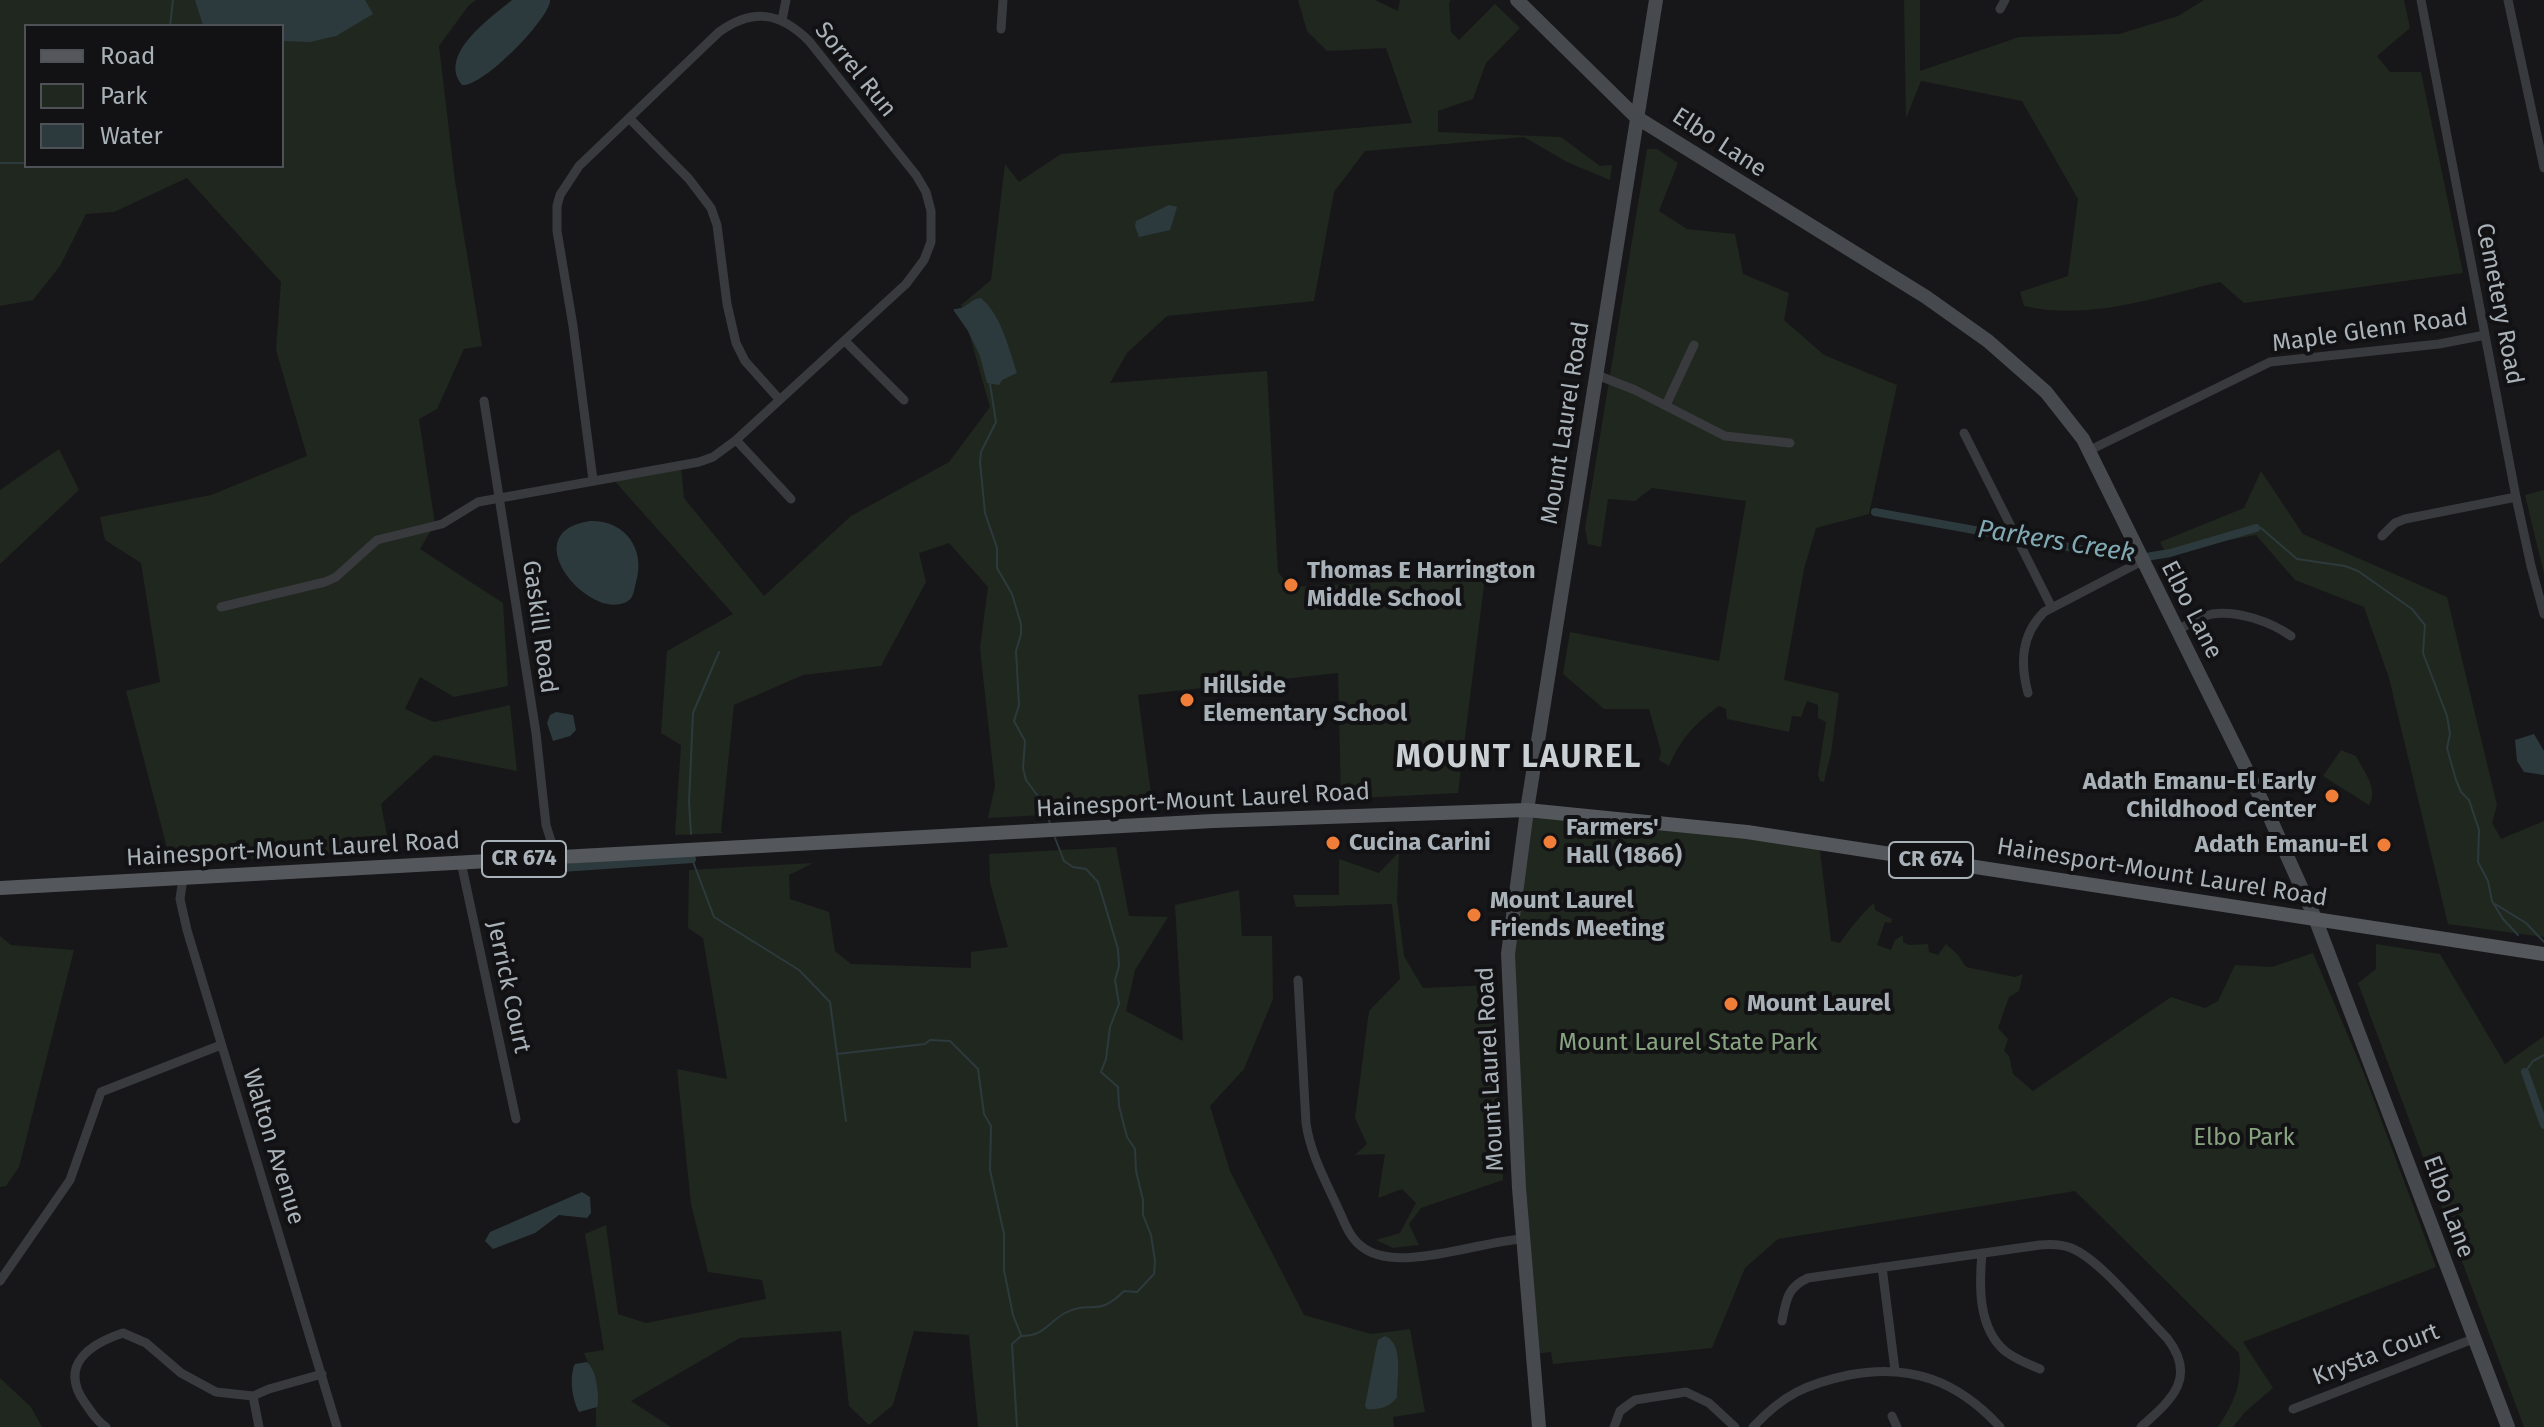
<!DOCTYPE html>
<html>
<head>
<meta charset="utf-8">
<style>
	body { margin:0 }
	#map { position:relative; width:2544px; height:1427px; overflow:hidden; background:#171719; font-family:"Fira Sans",sans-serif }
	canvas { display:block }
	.legend { position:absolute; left:24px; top:24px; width:260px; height:144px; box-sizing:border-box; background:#121214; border:2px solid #4e5256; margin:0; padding:10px 14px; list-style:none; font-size:24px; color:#a9b2b8 }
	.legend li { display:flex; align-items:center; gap:16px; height:40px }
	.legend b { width:40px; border:2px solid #4e5256 }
</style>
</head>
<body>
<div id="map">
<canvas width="2544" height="1427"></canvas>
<ul class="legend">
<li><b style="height:10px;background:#54585d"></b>Road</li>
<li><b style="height:22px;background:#20271f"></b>Park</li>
<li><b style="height:22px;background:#2d3a3d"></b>Water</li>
</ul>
</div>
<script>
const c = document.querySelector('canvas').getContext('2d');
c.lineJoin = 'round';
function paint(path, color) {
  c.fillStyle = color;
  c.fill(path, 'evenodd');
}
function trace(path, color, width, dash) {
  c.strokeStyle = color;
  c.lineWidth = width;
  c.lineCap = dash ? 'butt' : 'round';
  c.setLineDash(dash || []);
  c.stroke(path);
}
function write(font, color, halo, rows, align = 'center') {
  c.font = font + ' "Fira Sans",sans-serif';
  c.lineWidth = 8;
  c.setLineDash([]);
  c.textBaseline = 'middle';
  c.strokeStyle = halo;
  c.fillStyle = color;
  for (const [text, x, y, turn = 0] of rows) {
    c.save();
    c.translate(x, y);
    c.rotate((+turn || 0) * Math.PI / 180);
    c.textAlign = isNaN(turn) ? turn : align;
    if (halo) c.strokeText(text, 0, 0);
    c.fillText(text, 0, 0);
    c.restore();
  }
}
paint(new Path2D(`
	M0 0H476L469 5 439 46 455 181 482 346 464 349 437 409 419 419 435 524 420 549 503 603 508 686 454 697 420 677 405 709 434 722 510 705 517 771 434 755 381 804 390 851 171 863 126 691 160 682 141 563 105 540 100 517 211 495 307 456 276 350 281 282 187 178 114 212 86 214 60 266 33 300 0 306ZM26 26H282V166H26Z
	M1298 0H1375L1398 11 1400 0H1451L1449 3 1451 32 1459 40 1495 4 1520 28 1486 63 1473 99 1438 111V132L1561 137 1600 166 1612 165 1610 180 1567 162 1524 137 1365 151 1334 192 1314 301 1167 316 1127 353 1110 383 1267 371 1278 572 1290 587 1485 577 1458 793 1341 799 1338 673 1138 695 1153 809 988 818 995 786 980 648 988 587 949 543 919 553 926 582 881 666 803 675 734 705 721 831 723 833 675 835 681 745 661 733 667 651 733 614 612 478 681 467 684 498 764 596 851 516 949 462 990 407 961 305 991 280 1005 164 1019 182 1061 154 1412 123 1386 48 1327 51 1307 31Z
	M1904 0H1920V71L2019 37 2119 34 2178 16 2204 0H2404L2410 28 2377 56 2390 72H2421L2463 273 2244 303 2220 282C2156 297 2090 321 2024 306L2020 292 2068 276 2078 199 2022 101 1921 81 1906 118Z
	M1647 149H1657L1678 163 1659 211 1687 229 1735 234 1743 274 1789 293 1784 320 1824 355 1897 385 1869 514 1816 528 1804 569 1784 680 1839 693 1831 753 1824 782 1820 781 1818 774 1826 722 1818 718V705L1807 701 1801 717 1792 716 1789 732 1727 719 1726 709 1719 706C1695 723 1680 740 1669 766L1659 760 1661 751 1649 709H1604L1563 674 1570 632 1719 661 1746 501 1652 488 1635 501 1608 499 1601 547 1588 544 1585 528Z
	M59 449 79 490 0 564V490Z
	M2261 471 2303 534 2447 597 2497 805 2492 823 2501 839 2544 821V937L2448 924 2389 678 2364 607 2295 580 2256 535 2165 552 2160 542 2244 508Z
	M2544 490V574L2525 495Z
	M2341 750 2356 756C2364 772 2379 789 2369 805L2323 776Z
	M1527 810 1819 843 1831 941 1840 943C1849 930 1862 913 1874 903L1875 910 1892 919 1891 923 1885 922 1877 945 1891 950 1895 940 1903 935V942L1909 945 1928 944 1929 952 1938 955 1946 944 1958 955 1966 967 2015 977 2023 974 2019 991 2009 997 1998 1028 2008 1039 2004 1051 2009 1056 2013 1074 2033 1091 2171 997 2205 1008 2218 1001 2235 965 2272 967 2313 953 2363 1071 2436 1267 2243 1342 2273 1388 2245 1412 2233 1427H2218C2234 1403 2243 1383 2239 1353L2075 1191 1778 1239 1745 1268 1712 1348 1553 1364 1551 1352 1534 1354 1507 964Z
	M1116 847 1129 916 1168 917 1135 970 1126 1011 1183 1041 1175 905 1239 890 1242 936H1272L1273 999 1244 1069 1210 1106 1230 1171 1304 1315 1371 1334 1410 1329 1425 1412 1393 1417 1394 1427H978L969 1335 914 1331 893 1405 869 1425 849 1406 841 1331 740 1338 631 1401 671 1427H596V1408L573 1395V1366L588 1363 584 1353 604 1350 585 1234 606 1225 618 1314 646 1323 766 1299 762 1280 708 1272 691 1204 677 1069 727 1079 703 938 688 928 689 870 813 863 789 875 790 899 829 912 835 951 851 964 971 968V952L1008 947 990 883 989 854Z
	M1399 852 1397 899 1404 956 1423 988 1495 985 1503 1180 1421 1208 1409 1224 1419 1245 1393 1248 1376 1240 1400 1233 1416 1203 1402 1189 1378 1198 1385 1154 1355 1155 1367 1144 1355 1118 1369 1011 1400 979 1392 904 1296 907 1293 895H1339V859L1379 873Z
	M0 936 11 945 74 950 19 1167 6 1186 0 1187Z
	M2376 944 2440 954 2505 1064 2544 1036V1427H2524L2358 983 2376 969Z
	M0 1378 31 1407 42 1427H0Z`), '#20271f');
paint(new Path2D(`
	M195 0H365L373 14 336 36 310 42 282 41V26L203 25Z
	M512 0H550V2C546 22 482 88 462 85 437 54 492 17 512 0Z
	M1169 205 1177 207 1170 230 1139 237 1135 226 1136 221Z
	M981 298C1001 315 1009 349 1017 373L1002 380 999 385 987 383 980 356 968 331 954 311V309C968 309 969 299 981 298Z
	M590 521C625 520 646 549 636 582 633 594 634 601 620 604 583 613 516 532 590 521Z
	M556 712 573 715 576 730 570 736 553 741 547 723 550 715Z
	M2534 734 2544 751V775L2524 772 2517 761 2515 740Z
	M582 1192 590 1197 591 1213 587 1218 559 1215 535 1233 493 1249 485 1241 490 1232Z
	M1385 1336C1404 1343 1397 1379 1397 1397 1391 1407 1378 1410 1367 1409L1365 1406 1376 1349 1378 1340Z
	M587 1362C597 1372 598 1390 598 1403L597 1407 579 1412C572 1399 569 1377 575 1364Z`), '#2d3a3d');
trace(new Path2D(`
	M170 26 173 0
	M0 163H26
	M990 384 996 422 981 452 980 462 985 513 997 548V568L1012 594 1021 624V634L1016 651 1019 705 1014 721 1025 741 1023 768 1026 780 1046 807 1050 824
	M2256 528H2261L2297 559 2345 566 2358 571 2412 609 2425 625 2423 653 2447 716 2450 734 2447 748 2456 780 2461 792 2469 800 2479 830 2478 862 2488 881 2492 901 2503 919 2518 935
	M691 834 689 802 693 713 719 652
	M692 859 714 917 799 970 830 1002 846 1121
	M2495 904 2526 923 2544 942
	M837 1054 925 1044 930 1040 950 1041 978 1069 984 1114 991 1126 990 1170 1004 1234V1270L1013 1315 1021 1335
	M2525 1072 2533 1061 2544 1055
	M1017 1427 1012 1344 1021 1336C1045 1336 1047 1323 1065 1313 1091 1299 1096 1319 1124 1291L1137 1292 1154 1274 1155 1261 1151 1235 1143 1215V1200L1136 1171 1135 1149 1127 1137 1119 1106 1118 1087 1101 1072 1106 1059 1110 1027 1119 1004 1115 980 1119 966 1118 949 1098 882 1086 869 1073 867 1064 861 1055 838`), '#2d3a3d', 2);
trace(new Path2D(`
	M1875 512 2134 559 2170 553 2256 528
	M547 869 692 859
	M2525 1072 2544 1125`), '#2d3a3d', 8);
trace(new Path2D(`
	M2421 0 2516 497 2531 566 2544 614
	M2508 0 2544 168
	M2000 9 2005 0
	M782 20 786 0
	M1001 29 1003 0
	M630 119 689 179 711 208 717 225 727 304 736 343 745 361 779 399
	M845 341 904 400
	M1597 375 1635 390 1725 436 1790 443
	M484 401 536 733 546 825 556 857
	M1666 405 1694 345
	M1964 433 2052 608
	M736 440 791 499
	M2088 451 2270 362 2439 344 2485 335
	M2382 536 2395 523 2405 519 2516 497
	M221 607 325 582 336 577 377 540 442 524 478 502 699 462 713 457 736 440 906 284 924 260 931 242V211L926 192 916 175 809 41C780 12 753 8 719 32L579 166 560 195 557 206V231L573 326 593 480
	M2177 630C2188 625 2200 617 2212 614 2238 610 2271 622 2291 636
	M2028 693C2020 663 2021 635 2044 612L2142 561
	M461 862 516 1119
	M183 878 180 899 187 930 337 1427
	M1298 980 1306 1123C1310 1152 1324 1178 1336 1204 1343 1218 1348 1236 1361 1246 1395 1275 1479 1241 1523 1239
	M1982 1253C1979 1286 1978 1328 2005 1351 2015 1359 2028 1364 2040 1369
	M1882 1267 1895 1370
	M0 1281 70 1180 101 1092 221 1045
	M1782 1321C1786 1301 1787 1287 1808 1278L2040 1245C2051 1244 2061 1244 2071 1248 2100 1259 2144 1315 2167 1338 2198 1378 2171 1400 2141 1427
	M253 1396 259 1427
	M2293 1409 2473 1339
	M1892 1416 1897 1427
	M106 1427C96 1421 91 1411 85 1403 58 1365 90 1344 123 1333L146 1343 181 1373 216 1392 253 1396 269 1389 322 1374
	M1614 1427 1620 1411 1635 1400 1686 1392 1709 1403 1735 1427
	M1753 1427C1783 1395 1806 1384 1849 1375 1910 1363 1958 1381 2000 1427`), '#383a3e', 9);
trace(new Path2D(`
	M1517 0 1636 117 1926 297 1988 341 2046 392 2083 439 2266 809 2315 918 2508 1427
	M1539 1427 1519 1188 1508 954 1527 810 1656 0`), '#464a4e', 14);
trace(new Path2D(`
	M0 888 1213 821 1527 810 1747 832 2544 954`), '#54585d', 14);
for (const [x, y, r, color] of [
	[1291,585,8,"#f07e38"],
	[1187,700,8,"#f07e38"],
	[2332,796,8,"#f07e38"],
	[1550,842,8,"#f07e38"],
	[1333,843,8,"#f07e38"],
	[2384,845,8,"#f07e38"],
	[1474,915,8,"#f07e38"],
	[1731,1004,8,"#f07e38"]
]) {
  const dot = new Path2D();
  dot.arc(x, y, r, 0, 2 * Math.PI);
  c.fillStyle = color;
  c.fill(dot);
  trace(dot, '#121214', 3);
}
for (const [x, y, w] of [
	[524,859,84],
	[1931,860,84]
]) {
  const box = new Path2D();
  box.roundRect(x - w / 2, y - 18, w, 36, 6);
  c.fillStyle = '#121214';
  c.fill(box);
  trace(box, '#a9b2b8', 2);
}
write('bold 22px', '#a9b2b8', null, [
	["CR 674",524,859],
	["CR 674",1931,860]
]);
write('24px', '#a9b2b8', '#121214', [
	["Sorrel Run",855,70,51],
	["Elbo Lane",1719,143,33],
	["Cemetery Road",2499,304,79],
	["Maple Glenn Road",2370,331,-8],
	["Mount Laurel Road",1566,423,-81],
	["Elbo Lane",2191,610,63],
	["Gaskill Road",539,627,82],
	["Hainesport-Mount Laurel Road",1203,801,-3],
	["Hainesport-Mount Laurel Road",293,850,-3],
	["Hainesport-Mount Laurel Road",2162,873,9],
	["Jerrick Court",508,987,78],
	["Mount Laurel Road",1491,1069,-93],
	["Walton Avenue",273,1147,73],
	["Elbo Lane",2448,1207,70],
	["Krysta Court",2376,1355,-21]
]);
write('bold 24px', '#a9b2b8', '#121214', [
	["Thomas E Harrington",1307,571],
	["Middle School",1307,599],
	["Hillside",1203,686],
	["Elementary School",1203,714],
	["Adath Emanu-El Early",2316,782,"right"],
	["Childhood Center",2316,810,"right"],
	["Farmers'",1566,828],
	["Hall (1866)",1566,856],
	["Cucina Carini",1349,843],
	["Adath Emanu-El",2368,845,"right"],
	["Mount Laurel",1490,901],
	["Friends Meeting",1490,929],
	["Mount Laurel",1747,1004]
], 'left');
write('24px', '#88a380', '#121214', [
	["Mount Laurel State Park",1688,1043],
	["Elbo Park",2244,1138]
]);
write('italic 26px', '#80a9b3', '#121214', [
	["Parkers Creek",2056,542,9]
]);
c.letterSpacing = '2px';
write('bold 32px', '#cad0d4', '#121214', [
	["MOUNT LAUREL",1519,758]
]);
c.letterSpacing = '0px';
</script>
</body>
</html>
